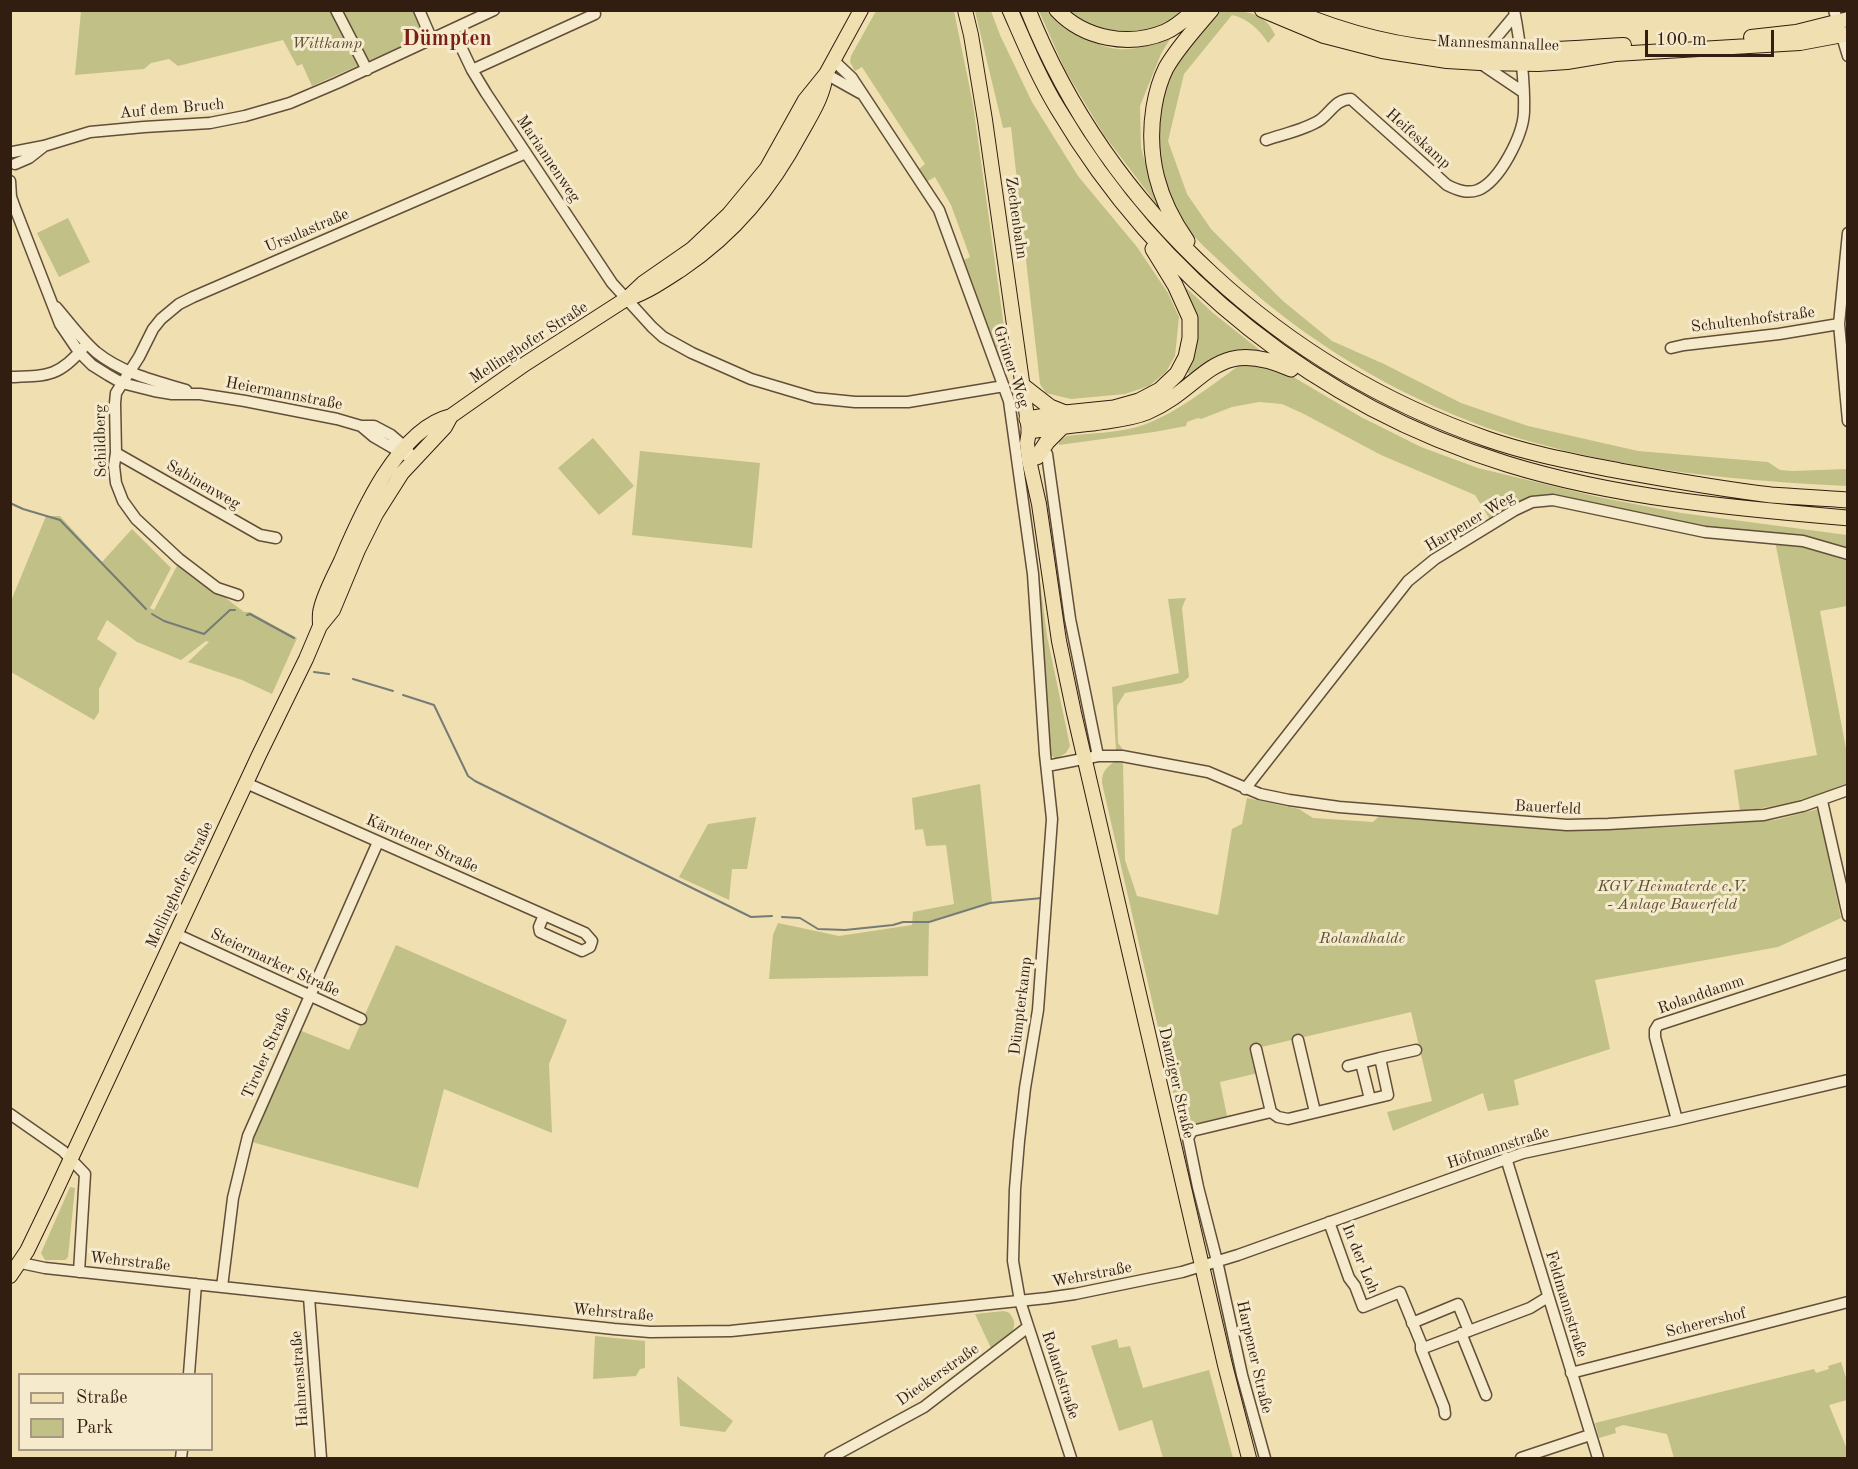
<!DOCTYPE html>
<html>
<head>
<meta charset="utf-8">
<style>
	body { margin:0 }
	#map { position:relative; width:1858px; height:1469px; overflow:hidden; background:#f0dfb1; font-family:"Old Standard TT",serif }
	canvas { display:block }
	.frame { position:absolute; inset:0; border:12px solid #321d11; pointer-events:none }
	.legend { position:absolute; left:18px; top:1373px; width:195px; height:78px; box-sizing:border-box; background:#f5eacc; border:2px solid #a79881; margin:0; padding:8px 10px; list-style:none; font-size:18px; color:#321d11 }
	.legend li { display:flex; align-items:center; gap:12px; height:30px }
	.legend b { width:30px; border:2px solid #a79881 }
	.scale { position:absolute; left:1645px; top:30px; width:129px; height:27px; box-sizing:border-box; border:3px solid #321d11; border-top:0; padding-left:8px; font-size:18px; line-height:21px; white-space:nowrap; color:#321d11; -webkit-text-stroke:4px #f5eacc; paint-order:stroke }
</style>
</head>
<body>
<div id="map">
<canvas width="1858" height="1469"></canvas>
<div class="frame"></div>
<ul class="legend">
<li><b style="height:8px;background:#f0dfb1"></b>Straße</li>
<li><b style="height:16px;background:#c0c087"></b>Park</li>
</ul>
<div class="scale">100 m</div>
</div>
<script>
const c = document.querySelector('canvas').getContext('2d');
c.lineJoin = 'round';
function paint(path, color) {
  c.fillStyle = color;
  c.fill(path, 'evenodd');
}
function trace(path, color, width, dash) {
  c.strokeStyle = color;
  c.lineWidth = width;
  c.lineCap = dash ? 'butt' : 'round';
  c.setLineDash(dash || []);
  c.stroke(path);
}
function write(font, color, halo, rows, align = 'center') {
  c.font = font + ' "Old Standard TT",serif';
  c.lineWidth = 6;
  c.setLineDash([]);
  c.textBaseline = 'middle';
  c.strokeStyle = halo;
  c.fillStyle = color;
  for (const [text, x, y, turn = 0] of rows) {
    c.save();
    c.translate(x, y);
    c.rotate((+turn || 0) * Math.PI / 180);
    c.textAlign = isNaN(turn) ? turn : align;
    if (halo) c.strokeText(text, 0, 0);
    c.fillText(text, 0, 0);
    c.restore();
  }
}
paint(new Path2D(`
	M81 11H415L425 31 422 37 312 86 302 64 297 66 283 40 178 66 169 59 151 63 144 69 75 75Z
	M876 11H954L973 104 1010 370 1005 371 964 260 970 257 951 205 935 177 926 182 919 169 925 164 862 67 855 71 850 62 851 56Z
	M975 11H991L1000 35 1032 102 1078 176 1137 247 1168 293 1179 317 1175 356 1166 372 1149 386 1125 394 1071 399 1046 393 1040 384 1011 127 1003 128Z
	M1039 11C1054 10 1060 18 1071 27 1110 56 1126 53 1170 39L1161 54 1140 106 1141 148 1158 206 1104 135 1065 70Z
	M1069 11H1180C1163 35 1114 35 1088 23 1082 20 1075 15 1069 11Z
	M1219 11C1244 11 1264 10 1275 35L1268 43C1260 30 1247 18 1232 15L1184 74 1168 141 1187 194 1211 229 1283 301 1332 341 1384 364 1461 403 1528 426 1638 451 1768 462 1780 470 1793 471 1847 469V486C1746 481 1642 472 1543 445 1428 415 1311 349 1226 267 1206 248 1184 230 1172 205 1157 175 1153 127 1162 95 1172 61 1197 36 1219 11Z
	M68 218 90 262 59 277 37 233Z
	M1178 280 1213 313 1261 351C1236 351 1211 360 1190 374L1187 372 1194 353Z
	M1240 365H1262L1290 375 1361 417 1421 447 1478 468 1598 497 1681 513 1847 535V549L1705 528 1554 498 1530 496 1491 521 1475 495 1381 455 1304 414 1282 404 1259 402 1232 407 1201 419 1198 418 1187 422 1186 426 1154 432 1059 445V441L1067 436C1090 433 1115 433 1137 427 1172 417 1210 386 1240 365Z
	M593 438 634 486 599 515 558 468Z
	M640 451 760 463 752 548 632 535Z
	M46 516H60L102 562 132 529 171 568 150 608 154 610 179 562 244 612H250L297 638 272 694 242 680 188 662 209 642 206 641 181 660 137 642 107 620 97 639 117 653 99 689V712L94 720 11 672V601Z
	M1775 541 1808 546 1847 561V606L1820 611 1847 754V783C1812 798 1778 807 1740 811L1734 770 1817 755Z
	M1035 543 1047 636 1070 746 1066 753 1056 759 1051 755Z
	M1186 598 1182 608 1189 677 1182 683 1125 693 1117 706 1118 743 1124 751 1116 750 1112 687 1179 673 1168 599Z
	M1114 762H1123L1125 860 1137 896 1218 915 1232 829 1242 824 1247 798 1299 809 1313 818 1373 822 1379 816 1569 830 1678 827 1775 820 1818 809 1841 918 1778 947 1595 980 1610 1049 1514 1080 1519 1105 1488 1111 1483 1093 1393 1131 1387 1112 1432 1101 1411 1012 1253 1049 1258 1073 1220 1082 1227 1116 1181 1127 1102 783C1102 773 1105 768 1114 762Z
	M980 784 992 902 929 921 928 976 769 979 773 935 778 923 839 936 912 925 913 912 954 904 946 845 926 846 923 829 915 830 912 798Z
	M756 817 747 869H732L729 900 679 877 708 824Z
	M396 945 567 1020 549 1064 552 1133 444 1089 418 1188 252 1142 254 1133 299 1030 349 1050Z
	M70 1187 75 1188 68 1257 65 1260H45L41 1253Z
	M1004 1311C1010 1313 1009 1312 1012 1317 1021 1332 1001 1341 991 1348L975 1314Z
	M595 1336 645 1341V1368L640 1369 636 1376 593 1379Z
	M1117 1339 1119 1348 1130 1346 1143 1388 1209 1370 1233 1458H1163L1152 1420 1119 1431 1091 1346Z
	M1841 1362 1847 1381V1400L1829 1405 1847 1449V1458H1674L1667 1434 1623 1425 1615 1428 1616 1433 1599 1438 1595 1423 1814 1369 1816 1373 1829 1369 1828 1366Z
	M677 1376 733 1421 725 1432 680 1426Z`), '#c0c087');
trace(new Path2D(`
	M10 503 23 509 60 520 146 609
	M152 614 164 621 204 634 230 610H235
	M247 615 250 614 294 638
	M314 672 329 674
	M353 679 393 691
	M403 695 434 705 468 776 475 781 751 917 772 916
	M782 917 800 918 818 929 845 930 893 925 903 922H929L990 903 1042 898`), '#757b75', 2);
const minor = new Path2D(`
	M336 10 367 70
	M419 10 432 40
	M1834 10 1848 56
	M453 30 472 70 486 93 612 283 652 327 663 337 692 353 751 379 815 398 855 402H908L1004 386
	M1485 51 1515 15
	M833 60 852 78 939 210 1009 401 1033 574 1045 754 1052 819 1038 1010 1025 1088 1019 1141 1015 1189 1013 1261 1020 1301 1071 1458
	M1480 63 1523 92
	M472 70 595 14
	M826 74 860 93
	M1266 140C1283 134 1305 130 1320 120 1331 112 1336 99 1351 99L1447 185C1457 190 1467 194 1478 190 1500 181 1523 135 1524 112 1525 83 1520 40 1514 10
	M13 152 44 146 90 132 144 127 210 123 245 116 290 103 337 83 494 10
	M15 164 29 158 43 147
	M10 181 11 197 15 208 60 324 79 352 92 365 108 375 122 383 154 391 172 394H200L245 401 337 419 361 426H374L391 435 405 447 414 459
	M1848 233 1839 324 1848 421
	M56 307C69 322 81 339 96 352 122 373 155 381 186 390
	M1671 348 1684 345 1779 334 1839 324
	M10 377C47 376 59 377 84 347
	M361 426 374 437 405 455
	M116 453 260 535 276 538
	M1047 454 1070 619 1098 756
	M238 595 217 588 179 559 136 519 123 501 116 483 114 466 116 453 115 403 116 393 139 357 153 329 161 319 179 304 193 297 526 153
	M1047 766 1098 756H1122L1208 772 1260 794 1289 800 1339 807 1567 825 1608 824 1764 815 1803 806 1848 790
	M246 783 585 933 592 941 590 947 582 951 540 932 539 927 544 915
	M1245 789 1408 581 1435 559 1515 510 1532 502 1553 500 1705 532 1803 541 1848 554
	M1822 801 1848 916
	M176 934 361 1019
	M1298 1040 1315 1112
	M1256 1049 1271 1112
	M1380 1058 1416 1050
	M1361 1063 1370 1099
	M10 1114 63 1151 85 1174 79 1272
	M1677 1120 1655 1037V1030L1658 1025 1848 963
	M1506 1158 1598 1458
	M1329 1222 1349 1278 1355 1286 1363 1307 1400 1292 1421 1343V1349L1530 1308 1548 1297
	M21 1263 45 1268 614 1329 650 1332 731 1331 1047 1298 1075 1294 1182 1272 1238 1255 1523 1153 1677 1120 1848 1080
	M222 1287 233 1198 248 1136 378 842
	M309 1297 321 1458
	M1412 1323 1458 1304 1469 1331
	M1461 1333 1486 1395
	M1421 1349 1444 1407 1445 1414
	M1571 1373 1848 1302
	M189 1374 196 1284
	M181 1458 182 1450
	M830 1458 924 1407 1028 1327
	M1265 1458 1242 1375 1217 1261 1198 1187 1188 1138 1192 1131 1196 1130 1271 1112 1278 1117 1288 1119 1388 1095 1380 1058 1348 1066
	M1521 1458 1590 1435`);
const major = new Path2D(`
	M965 10 971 35 985 120 1029 431 1027 443 1029 460 1039 504 1059 641 1074 713 1225 1365 1249 1458
	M1262 10 1324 36 1382 51 1447 61 1480 63 1538 64 1567 62 1615 54 1800 43 1848 34
	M1292 10C1344 32 1402 47 1458 50 1513 53 1569 48 1624 45
	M1751 37 1796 32 1848 19
	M630 298C649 291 665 280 682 269 735 233 771 189 801 133 812 113 823 97 826 74
	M320 626C320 620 319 613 321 608 325 592 334 576 341 561 360 516 398 428 451 416
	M10 1276 27 1251 53 1197 259 755 306 659 320 626 333 610 358 550 376 514 402 473 445 427 451 416 525 364 626 299 643 283 692 249 729 214 767 168 805 100 826 74 861 10`);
const highway = new Path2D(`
	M1010 10C1025 44 1039 78 1058 109 1159 279 1318 406 1507 464 1617 498 1733 508 1848 518
	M1028 10C1109 212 1283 368 1487 439 1530 454 1575 462 1620 471 1670 480 1721 489 1771 495 1797 497 1822 498 1848 500
	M1057 10C1084 39 1129 47 1165 32 1177 27 1186 18 1195 10
	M1187 241C1158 200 1146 157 1154 107 1156 95 1160 80 1166 68 1178 47 1195 29 1211 10
	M1023 386 1050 407 1065 413
	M1027 419 1065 413 1114 408 1139 401 1160 390 1177 374 1186 357 1190 338V318L1175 285 1153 249
	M1029 431C1050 428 1071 425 1093 423 1111 420 1130 419 1147 412 1206 387 1213 334 1291 369
	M1037 457 1047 442 1062 427`);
trace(minor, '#624e39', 13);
trace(major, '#321d11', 16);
trace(highway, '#321d11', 17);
trace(minor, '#f5eacc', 10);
trace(major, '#f0dfb1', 14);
trace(highway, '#f0dfb1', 15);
write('italic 16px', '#5d4e34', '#f5eacc', [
	["Wittkamp",327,44],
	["KGV Heimaterde e.V.",1672,887],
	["- Anlage Bauerfeld",1672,905],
	["Rolandhalde",1362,939]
]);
write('16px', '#321d11', '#f5eacc', [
	["Mannesmannallee",1498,44,2],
	["Auf dem Bruch",172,109,-5],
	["Heifeskamp",1418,139,42],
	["Mariannenweg",548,159,56],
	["Zechenbahn",1016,218,82],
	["Ursulastraße",307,231,-23],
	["Schultenhofstraße",1753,320,-7],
	["Mellinghofer Straße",529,343,-33],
	["Grüner Weg",1011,367,72],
	["Heiermannstraße",284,394,11],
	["Schildberg",101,441,-91],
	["Sabinenweg",203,485,30],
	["Harpener Weg",1470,522,-31],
	["Bauerfeld",1548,808,3],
	["Kärntener Straße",422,844,24],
	["Mellinghofer Straße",180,885,-65],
	["Steiermarker Straße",275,963,25],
	["Rolanddamm",1701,995,-19],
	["Dümpterkamp",1021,1006,-83],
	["Tiroler Straße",267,1053,-66],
	["Danziger Straße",1176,1083,77],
	["Höfmannstraße",1498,1148,-18],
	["In der Loh",1360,1259,68],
	["Wehrstraße",130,1262,6],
	["Wehrstraße",1092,1275,-11],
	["Feldmannstraße",1566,1304,73],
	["Wehrstraße",613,1313,5],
	["Scherershof",1706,1323,-14],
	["Harpener Straße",1254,1357,77],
	["Dieckerstraße",938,1375,-35],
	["Rolandstraße",1060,1375,72],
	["Hahnenstraße",300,1379,-94]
]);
write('bold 22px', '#7a1f14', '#f5eacc', [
	["Dümpten",447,39]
]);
</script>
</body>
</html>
